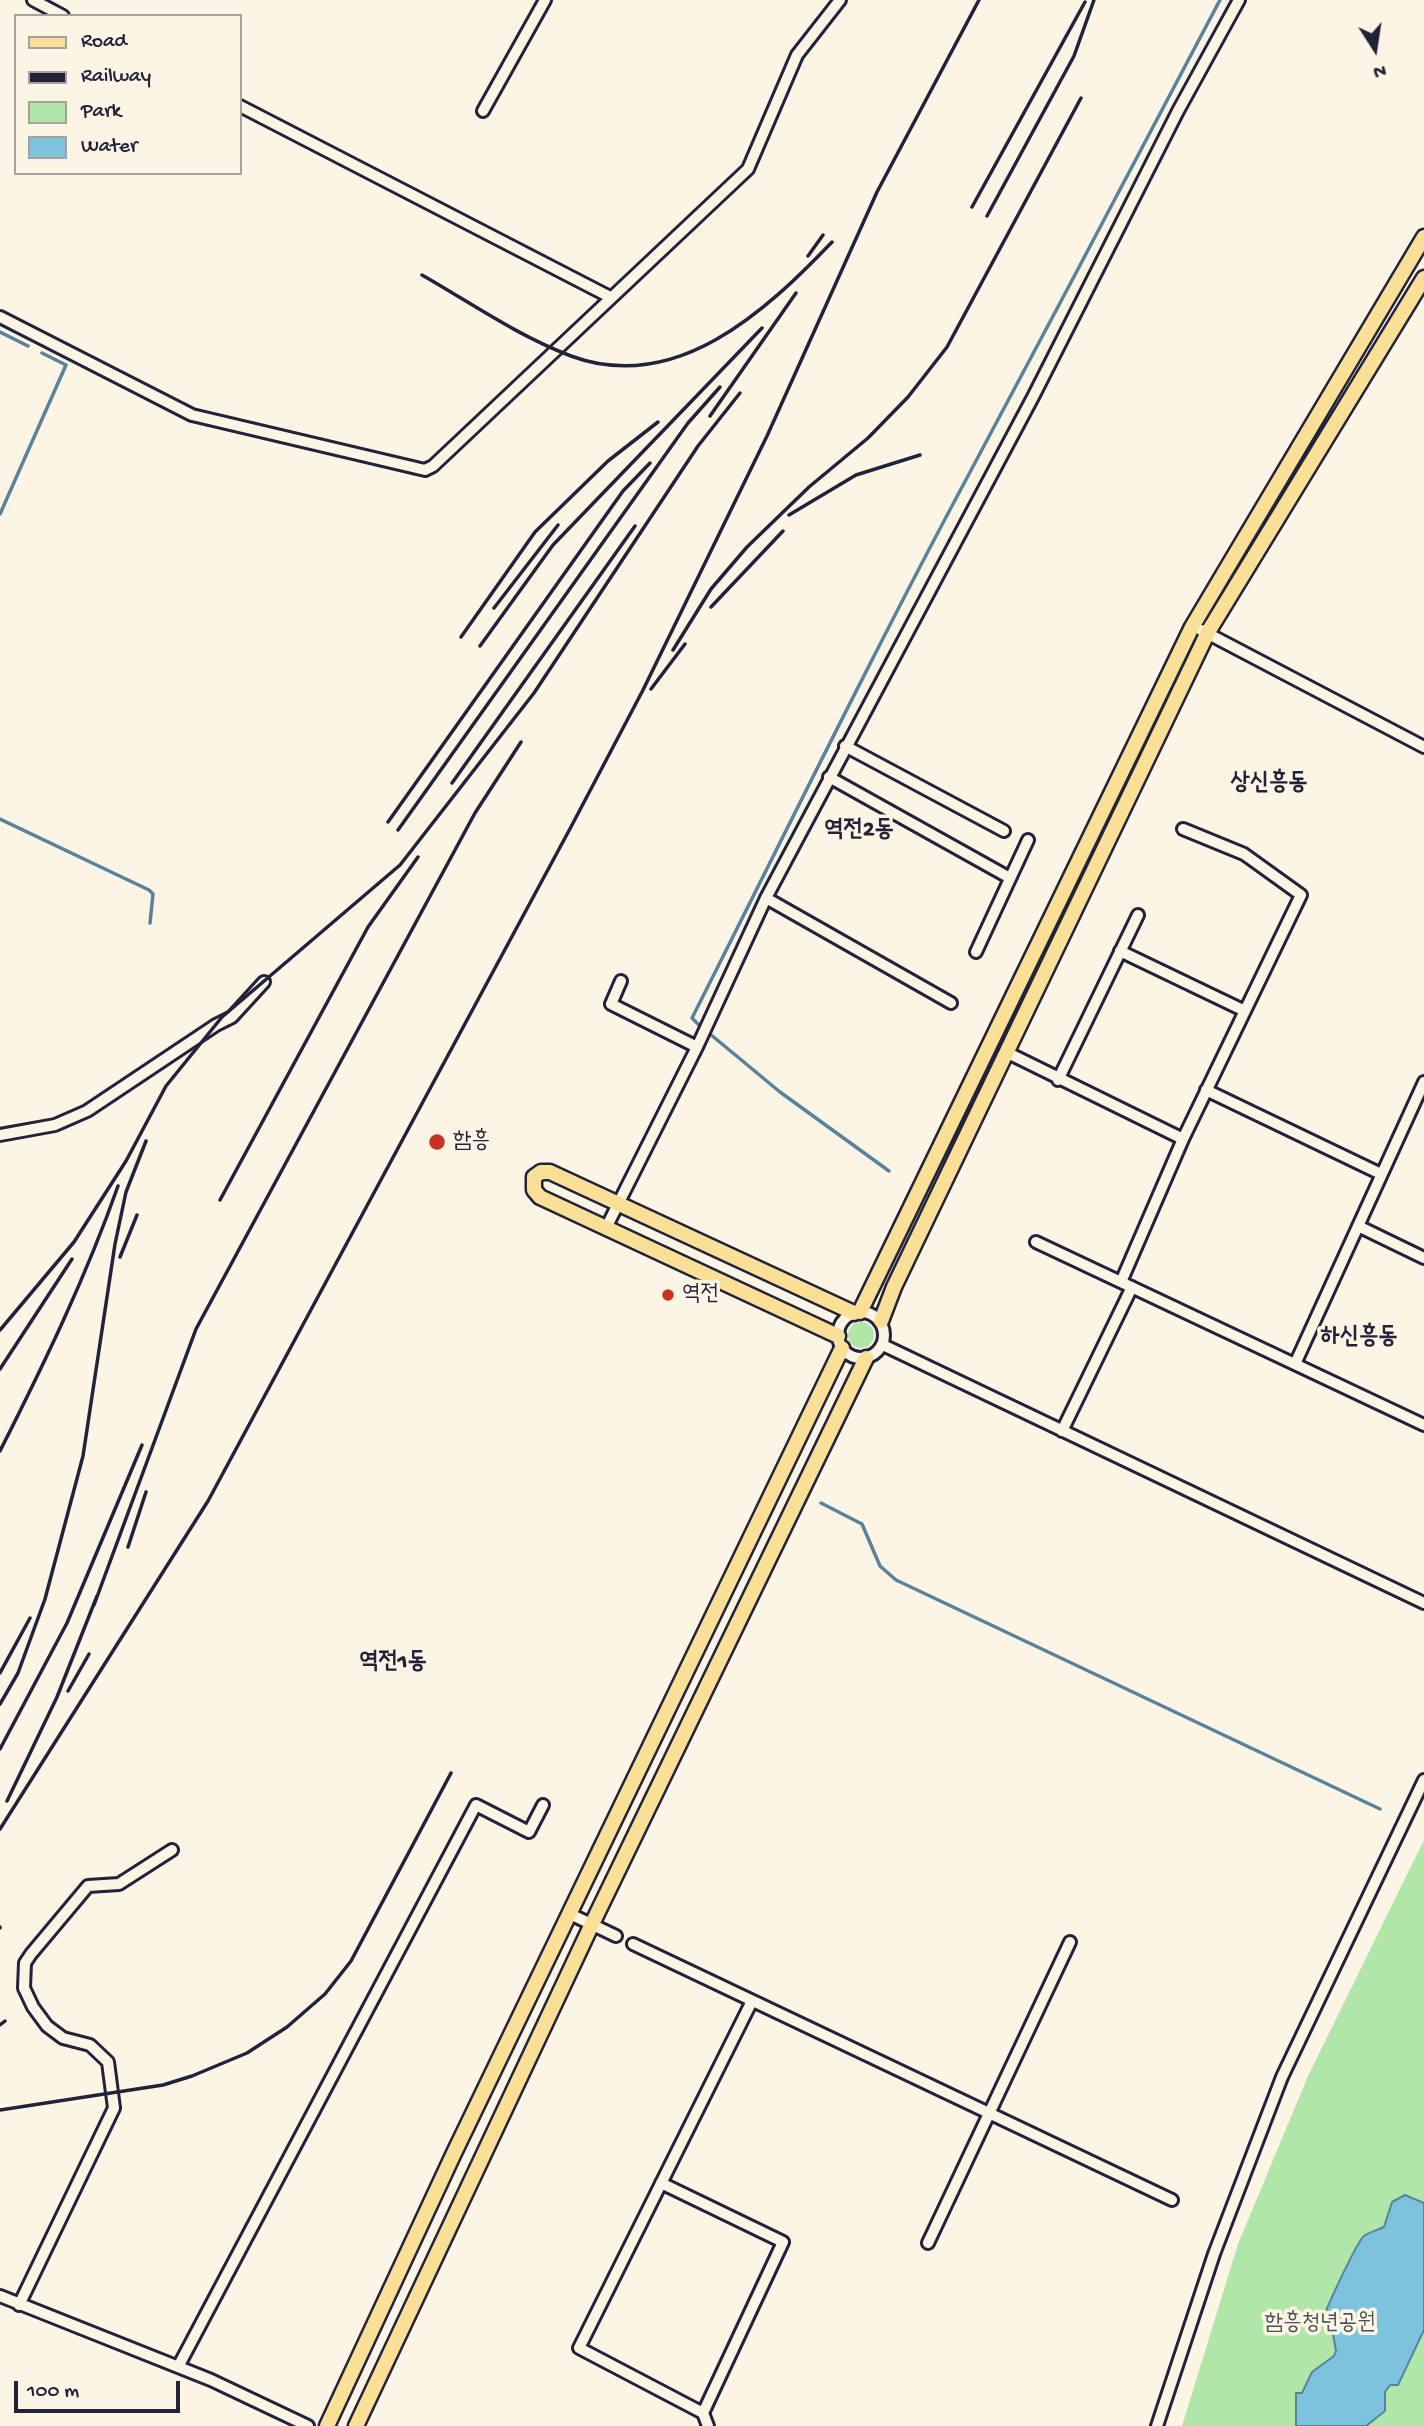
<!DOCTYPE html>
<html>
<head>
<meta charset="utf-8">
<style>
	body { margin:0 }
	#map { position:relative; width:1424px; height:2426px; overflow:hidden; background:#fcf5e5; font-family:"Gochi Hand",sans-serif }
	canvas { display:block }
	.legend { position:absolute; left:14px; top:14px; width:228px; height:161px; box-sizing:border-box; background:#fcf5e5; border:2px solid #a5a1a1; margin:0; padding:9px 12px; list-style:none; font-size:21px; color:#22223b }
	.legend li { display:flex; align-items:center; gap:14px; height:35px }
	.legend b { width:35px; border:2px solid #a5a1a1 }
	.north { position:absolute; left:1340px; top:14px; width:70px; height:70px; -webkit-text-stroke:5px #fcf5e5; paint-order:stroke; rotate:168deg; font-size:19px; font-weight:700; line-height:28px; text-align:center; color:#22223b }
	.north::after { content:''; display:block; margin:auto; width:24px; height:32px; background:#22223b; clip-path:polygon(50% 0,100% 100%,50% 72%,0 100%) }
	.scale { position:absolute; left:14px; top:2381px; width:166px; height:32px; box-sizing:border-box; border:4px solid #22223b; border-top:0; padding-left:9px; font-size:21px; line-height:24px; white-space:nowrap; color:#22223b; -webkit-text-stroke:5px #fcf5e5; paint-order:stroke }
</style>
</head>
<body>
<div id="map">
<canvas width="1424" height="2426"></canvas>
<ul class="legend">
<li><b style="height:9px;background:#fadf96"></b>Road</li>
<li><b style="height:9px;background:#22223b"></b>Railway</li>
<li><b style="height:19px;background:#b0e6a8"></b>Park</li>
<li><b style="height:19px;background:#7dc3de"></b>Water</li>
</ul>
<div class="north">N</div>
<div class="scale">100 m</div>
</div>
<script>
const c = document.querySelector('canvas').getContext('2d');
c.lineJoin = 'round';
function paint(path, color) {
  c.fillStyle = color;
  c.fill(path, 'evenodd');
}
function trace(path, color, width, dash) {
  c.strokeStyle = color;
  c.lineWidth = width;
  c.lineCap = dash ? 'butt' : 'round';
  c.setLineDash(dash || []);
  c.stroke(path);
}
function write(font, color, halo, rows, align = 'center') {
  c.font = font + ' "Gochi Hand","Poor Story",sans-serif';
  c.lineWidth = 7;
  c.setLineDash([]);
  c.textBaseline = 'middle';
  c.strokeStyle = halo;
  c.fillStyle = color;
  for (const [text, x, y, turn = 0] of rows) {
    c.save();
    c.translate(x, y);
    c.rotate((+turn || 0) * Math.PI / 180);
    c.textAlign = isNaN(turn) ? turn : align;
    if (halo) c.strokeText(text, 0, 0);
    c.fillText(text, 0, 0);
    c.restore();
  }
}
paint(new Path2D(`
	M848 1335a13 13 0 1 1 26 0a13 13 0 1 1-26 0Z
	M1424 1840V2426H1182L1238 2244 1308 2076Z`), '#b0e6a8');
const water = new Path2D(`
	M1405 2195 1424 2203V2330L1398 2385H1390L1385 2392V2411L1366 2426H1296V2393H1302L1312 2372 1334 2356 1336 2351 1331 2323 1325 2315C1326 2308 1358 2240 1364 2236 1369 2232 1378 2230 1384 2227L1392 2202Z`);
paint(water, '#7dc3de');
trace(water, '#59839d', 2);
trace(new Path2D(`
	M0 332 28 346
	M0 514 66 365 42 353
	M0 819 149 890 153 894 150 923
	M699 1025 692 1018C784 836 873 653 969 474 1053 316 1137 159 1220 0
	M710 1034 780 1092 889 1171
	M821 1503 862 1524 880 1566 896 1580 1380 1809`), '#59839d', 3.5);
const minor = new Path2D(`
	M33 0 63 16
	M240 106 610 297
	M483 111 545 0
	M0 317 192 415 425 470 433 466 748 169 797 55 840 0
	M1201 630 1424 747
	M845 746 1004 831
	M829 777 1010 878
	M766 898 951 1003
	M1120 951 1245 1011
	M976 952 1028 840
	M621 981 611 1004 697 1047
	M1006 1052 1183 1139
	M1058 1080 1138 915
	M1206 1090 1381 1174
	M0 1135 55 1125 87 1111 216 1025 232 1017 264 982
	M1358 1226 1424 1258
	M606 1228 697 1047 766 898 1033 397 1178 111 1239 0
	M1036 1242 1424 1425
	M1121 1282 1183 1139 1301 895 1244 854 1183 829
	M838 1335a23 23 0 1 1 46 0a23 23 0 1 1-46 0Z
	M883 1345 1424 1603
	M1295 1364 1424 1082
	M1062 1431 1132 1287
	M570 1914 616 1936
	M633 1944 1172 2200
	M661 2183 783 2242 703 2413
	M928 2243 1070 1942
	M0 2296 211 2380 308 2426
	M19 2305 114 2108 108 2062 90 2045 63 2038 47 2026 33 2007 24 1988 25 1963 31 1954 88 1886 119 1884 172 1850
	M178 2367 476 1805 529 1832 543 1805
	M708 2426 703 2413 579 2348 752 2001
	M1157 2426 1214 2254 1282 2077 1424 1780`);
const major = new Path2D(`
	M860 1312 1192 627 1424 237
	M881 1321 894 1287 1208 632 1424 278
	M838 1336 540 1197 534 1190V1177L541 1172H550L854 1313
	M327 2426 454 2153 842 1348
	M356 2426 592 1924 866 1358`);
trace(minor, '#22223b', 16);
trace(major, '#22223b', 19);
trace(minor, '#fcf5e5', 10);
trace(major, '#fadf96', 14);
trace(new Path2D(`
	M972 207 1085 2
	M987 216 1074 56 1094 0
	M808 256 823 235
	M422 275C471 303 518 336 571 356 676 395 766 311 832 242
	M710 416 796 293
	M789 515 856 475 920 455
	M711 607 783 531
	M494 608 558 525
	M461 637 535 532 608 461 658 422
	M480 646 553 545 762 328
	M673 650 711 589 747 547 809 487 868 438 908 397 947 347 1081 98
	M651 689 685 644
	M452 783 635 526
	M388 822 623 491 650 463
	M398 830 688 423 720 387
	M220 1200 368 927 418 857
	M120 1257 137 1215
	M0 1330 74 1242 126 1161 166 1086 222 1017 400 865 534 693 698 446 740 393
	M0 1369 72 1259
	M0 1451C44 1364 86 1277 118 1186
	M128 1547 146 1492
	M94 1605 196 1329 475 813 521 742
	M0 1673 30 1618
	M68 1691 89 1654
	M0 1704 18 1673 45 1599 83 1456 115 1244 126 1192 146 1141
	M0 1749 67 1623 142 1445
	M7 1801 57 1697 97 1596
	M0 1829 208 1501 572 825 643 690 767 436 877 192 979 0
	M0 1928V1927
	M0 2025 5 2021
	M0 2110 163 2085 192 2076 247 2053 287 2027 325 1994 351 1961 451 1773`), '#22223b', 3.5);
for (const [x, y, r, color] of [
	[437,1142,9,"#c8321e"],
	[668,1295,7,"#c8321e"]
]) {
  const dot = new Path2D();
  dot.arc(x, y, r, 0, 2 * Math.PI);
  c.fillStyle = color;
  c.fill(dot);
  trace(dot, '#fcf5e5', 2.5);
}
write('23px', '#22223b', '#fcf5e5', [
	["함흥",453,1142],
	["역전",682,1295]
], 'left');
write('23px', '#465356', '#fcf5e5', [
	["함흥청년공원",1320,2324]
]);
write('bold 24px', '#22223b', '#fcf5e5', [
	["상신흥동",1269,784],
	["역전2동",859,831],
	["하신흥동",1359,1338],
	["역전1동",393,1663]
]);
</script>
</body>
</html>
